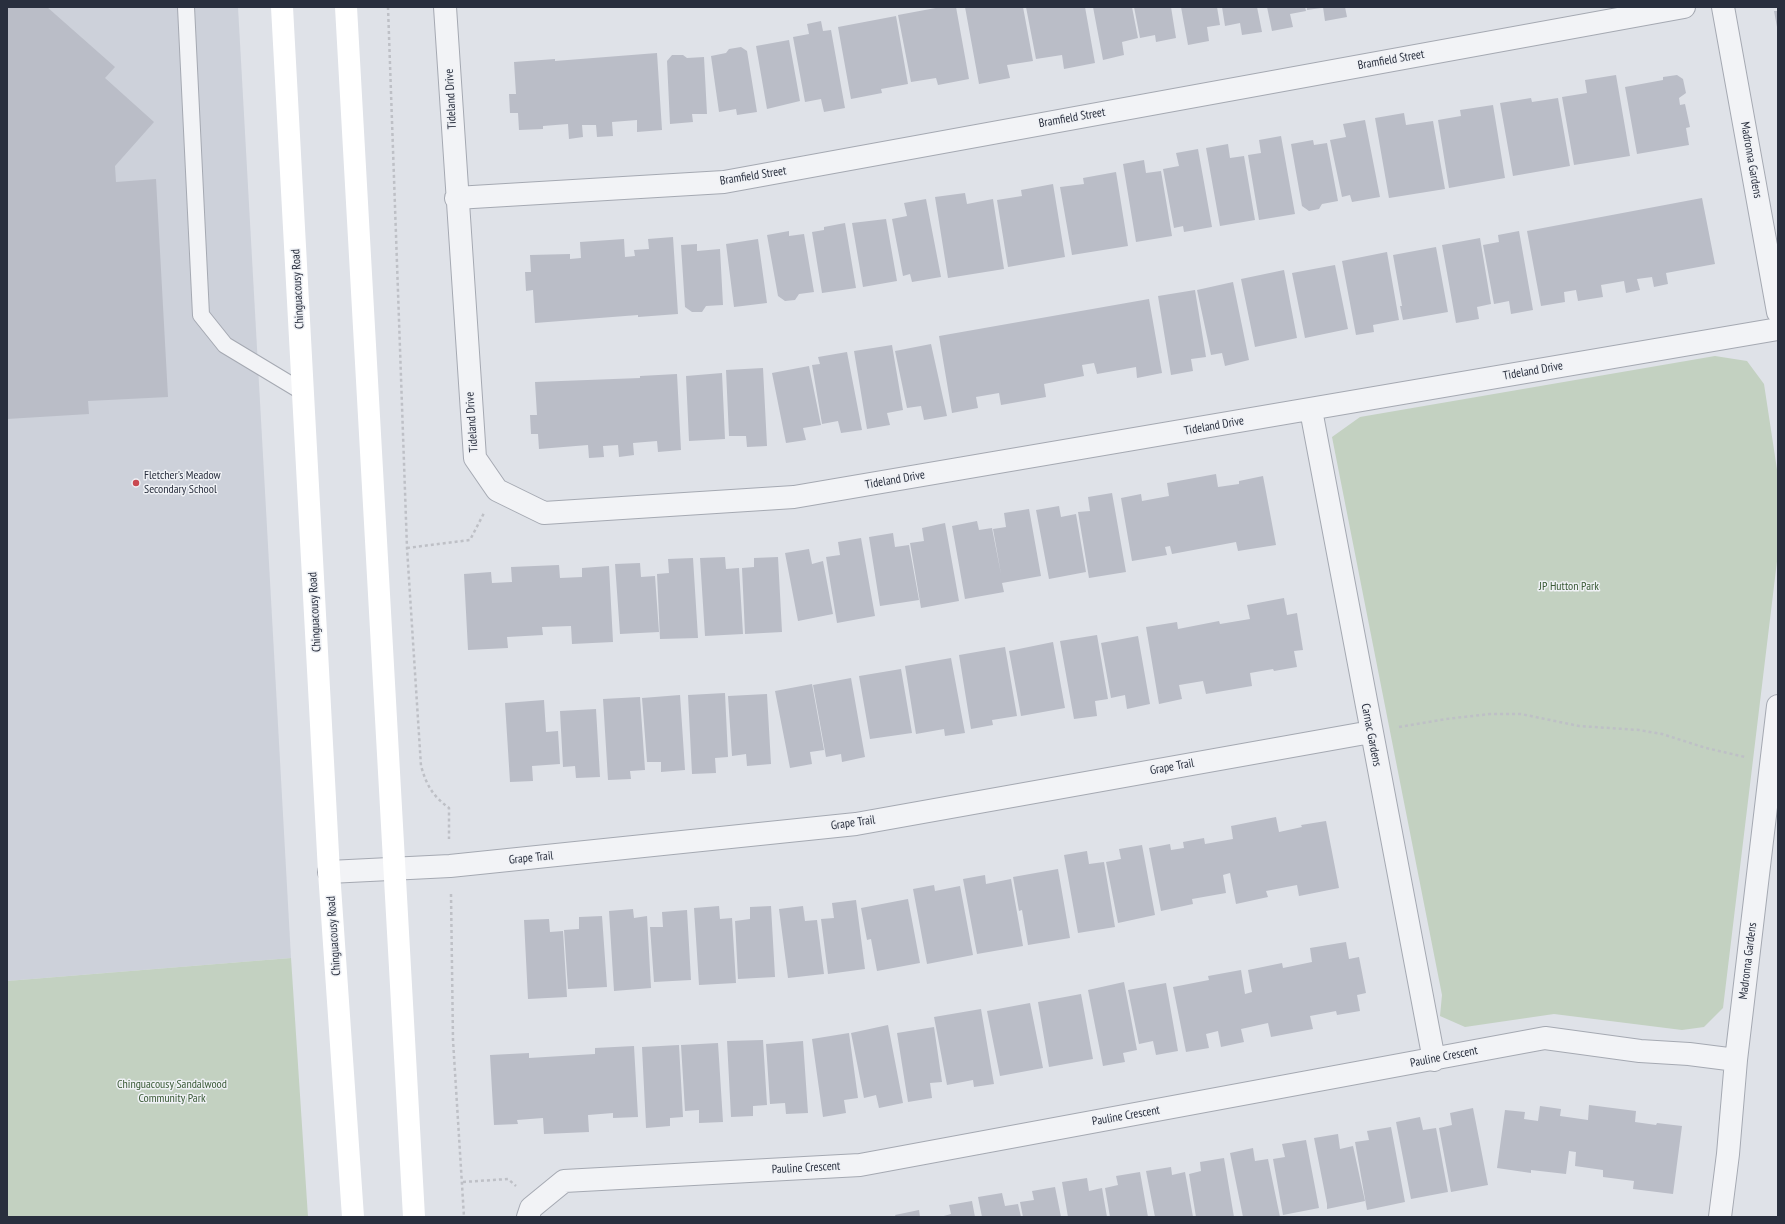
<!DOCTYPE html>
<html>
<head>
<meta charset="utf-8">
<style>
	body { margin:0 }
	#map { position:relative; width:1785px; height:1224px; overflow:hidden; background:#dfe2e8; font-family:"PT Sans Narrow",sans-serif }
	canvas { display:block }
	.frame { position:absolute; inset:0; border:8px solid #292f3e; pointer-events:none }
</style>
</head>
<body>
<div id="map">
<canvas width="1785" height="1224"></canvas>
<div class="frame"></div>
</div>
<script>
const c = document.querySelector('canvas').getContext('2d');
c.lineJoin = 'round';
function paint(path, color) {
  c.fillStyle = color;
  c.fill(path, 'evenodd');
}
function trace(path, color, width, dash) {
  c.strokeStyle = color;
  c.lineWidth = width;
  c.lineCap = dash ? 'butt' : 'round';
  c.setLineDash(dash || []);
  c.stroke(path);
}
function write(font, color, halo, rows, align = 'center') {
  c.font = font + ' "PT Sans Narrow",sans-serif';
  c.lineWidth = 3;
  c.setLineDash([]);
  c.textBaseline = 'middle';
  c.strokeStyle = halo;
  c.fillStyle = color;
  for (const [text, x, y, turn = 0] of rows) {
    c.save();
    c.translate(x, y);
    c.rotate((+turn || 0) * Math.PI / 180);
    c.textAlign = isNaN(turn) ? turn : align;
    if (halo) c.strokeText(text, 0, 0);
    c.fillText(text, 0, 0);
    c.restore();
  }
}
paint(new Path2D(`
	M7 7H238L291 958 7 981Z`), '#cdd1da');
paint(new Path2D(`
	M1715 356 1747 361 1764 384 1778 476V553L1723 1008 1704 1027 1682 1030 1554 1014 1465 1027 1440 1016 1442 995 1332 437 1360 417Z
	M291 958 308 1217H7V981Z`), '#c3d1c1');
paint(new Path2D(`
	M7 7H47L115 67 105 78 154 122 115 166 116 182 156 179 168 397 88 401 89 414 7 419Z
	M941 7H956L969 79 938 85 936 78 911 82 898 15Z
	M965 7H1023L1033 61 1007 65 1010 78 979 84Z
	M1026 7H1085L1095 63 1064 69 1062 55 1036 59Z
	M1093 7H1132L1138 38 1122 42 1124 55 1103 60Z
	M1134 7H1171L1176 38 1156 42 1155 35 1140 38Z
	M1181 7H1217L1220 25 1207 27 1209 41 1188 45Z
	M1222 7H1257L1262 32 1242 35 1240 23 1225 26Z
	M1267 7H1305L1306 11 1290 14 1293 27 1272 31Z
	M1307 7H1321V8L1307 10Z
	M1323 7H1345L1347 17 1325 21Z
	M1774 11H1778V27H1777Z
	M896 16 908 84 881 89 882 93 851 99 838 27Z
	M821 21 823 31 831 30 845 108 824 112 821 99 805 102 793 37 809 34 807 24Z
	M789 40 800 101 767 109 756 46Z
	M741 47 747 51 757 112 737 115 736 109 719 112 711 56 726 53 729 49Z
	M657 53 662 130 637 132V120L612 122 613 136 597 137 596 125H582L583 137 569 139 568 124 543 126V129L519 130 518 113H510L509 94H516L514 62 555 59V61Z
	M672 55H683L687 58 704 57 707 114H692L693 122 670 124 667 61Z
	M1616 75 1630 156 1574 165 1562 97 1587 93 1585 80Z
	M1677 75 1683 79 1686 93 1679 98 1680 105 1685 104 1690 127 1686 128 1689 145 1637 154 1625 87 1663 80V77Z
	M1531 98 1532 102 1558 98 1570 166 1513 176 1500 103Z
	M1493 105 1505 178 1449 188 1438 120 1461 116 1460 110Z
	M1404 113 1406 125 1433 121 1445 189 1389 198 1375 118Z
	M1365 120 1380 197 1352 202 1350 195 1342 197 1330 140 1346 137 1343 124Z
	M1281 136 1295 214 1259 220 1248 155 1261 153 1259 140Z
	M1313 140 1314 145 1327 143 1338 201 1322 204 1319 209 1309 211 1302 206 1291 144Z
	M1228 144 1230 158 1244 156 1255 220 1220 226 1206 148Z
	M1198 149 1212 227 1184 232 1183 226 1174 228 1163 169 1179 166 1176 153Z
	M1144 160 1146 173 1161 171 1172 236 1136 242 1123 164Z
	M1116 172 1128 246 1072 255 1060 187 1084 184 1083 178Z
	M1053 184 1065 257 1008 267 997 200 1022 196 1021 190Z
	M965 193 967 204 993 199 1004 269 948 278 935 197Z
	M1702 198 1715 264 1666 273 1668 284 1654 287 1652 277 1637 279 1640 290 1626 293 1624 281 1601 285 1603 297 1578 301 1576 290 1564 292 1565 302 1541 306 1527 231Z
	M926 199 941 277 912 282 910 274 903 276 892 219 907 216 904 203Z
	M886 219 897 281 863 287 852 223Z
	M845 223 856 288 822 293 812 232 824 230V227Z
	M789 231V236L804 234 814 292 799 294 795 300 785 301 778 296 767 235Z
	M1519 231 1533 310 1511 314 1509 301 1494 304 1483 245 1499 242 1498 235Z
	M673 237 678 314 638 317V315L535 323 533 290 526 291 525 272H531L530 255 570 254V259L581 258 580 242 624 239 625 257 635 256 634 250 649 249 648 239Z
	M1480 238 1491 304 1477 307 1479 319 1456 323 1442 245Z
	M758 239 767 303 734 307 726 244Z
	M697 244V251L720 249 723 305 706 306 702 312H692L685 307 681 245Z
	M1436 247 1448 312 1403 320 1400 306H1402L1393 255Z
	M1387 252 1399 320 1373 325 1374 332 1356 335 1342 261Z
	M1335 265 1348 329 1305 338 1292 273Z
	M1284 270 1297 338 1255 347 1241 279Z
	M1233 282 1249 360 1225 366 1222 353 1211 355 1197 290Z
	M1195 290 1206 357 1191 359 1193 371 1171 375 1158 296Z
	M1149 299 1162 373 1137 378 1136 367 1097 374 1094 363 1082 365 1084 376 1044 384 1046 397 1001 405 999 393 976 397 978 408 952 413 939 336Z
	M931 344 947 416 924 420 921 406 907 408 895 351Z
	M892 345 903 410 887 413 890 425 867 429 854 351Z
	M847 352 862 430 841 433 838 421 822 424 812 365 820 364 818 357Z
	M809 366 821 425 803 428 806 440 786 443 772 373Z
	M763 368 767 446 747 447 746 436H729L726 370Z
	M722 373 725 439 689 441 686 376Z
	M677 374 681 450 658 452 657 441 633 443 634 455 619 457 618 445 603 446 604 457 589 458 588 445 539 449 538 434H531L530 415H537L535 382 640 378V376Z
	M1216 474 1218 487 1239 484V481L1263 476 1276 545 1238 551 1236 542 1172 554 1170 546 1165 547 1167 555 1132 561 1121 498 1141 494 1142 501 1169 496 1167 483Z
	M1112 493 1126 572 1089 578 1078 512 1090 511 1088 497Z
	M1059 506 1061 517 1076 514 1086 572 1049 579 1036 510Z
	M1029 509 1041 576 1002 583 1004 592 965 599 952 526 977 521 979 530 992 528 1001 574 993 529 1006 527 1004 513Z
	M945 523 959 601 921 608 910 543 924 541 922 528Z
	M893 533 895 547 909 545 919 600 880 606 869 537Z
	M861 538 875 616 837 623 826 557 840 555 838 542Z
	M809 549 812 564 823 561 833 614 798 621 785 553Z
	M725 557 726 569 739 568 743 634 705 636 700 558Z
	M778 557 782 632 745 634 742 568 754 567V558Z
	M693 558 698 638 660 639 657 574 669 573 668 559Z
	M640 563 641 577 655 576 659 632 620 634 615 564Z
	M559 565 560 578 582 577V568L609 566 613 642 572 644 571 626 542 627 543 635 507 637 508 648 468 650 464 574 491 572 492 583 512 582 511 567Z
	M1284 598 1287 615 1297 613 1303 650 1294 651 1297 667 1274 671 1273 669 1250 673 1252 686 1206 694 1203 681 1179 685 1182 699 1159 704 1146 627 1177 622 1178 629 1219 621 1220 624 1250 619 1247 605Z
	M1097 635 1108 699 1095 701 1097 716 1074 719 1060 641Z
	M1138 636 1150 704 1127 709 1125 695 1111 698 1101 643Z
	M1053 642 1065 708 1021 716 1009 651Z
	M1005 647 1017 716 992 720 993 725 971 729 959 655Z
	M951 658 965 733 945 736 944 729 916 734 905 666Z
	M901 669 912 733 870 739 859 676Z
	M851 678 865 757 842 762 841 754 826 757 813 685Z
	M812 684 824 750 810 752 812 764 790 768 775 691Z
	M725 693 728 757 715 758 716 773 692 774 688 695Z
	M767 694 771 764 747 766 746 754 732 756 728 696Z
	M680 695 685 770 661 772V762H647L642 698Z
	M640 697 645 770 630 771 631 779 608 780 603 699Z
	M544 700 546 732 558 731 560 764 532 766 533 781 510 782 505 703Z
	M596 709 600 777 576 778 575 766 563 767 560 711Z
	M1276 817 1279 832 1302 827 1301 825 1326 821 1339 888 1299 896 1297 885 1266 891 1268 897 1236 904 1230 873 1223 875 1226 893 1192 899 1193 904 1161 911 1149 848 1170 844 1171 850 1184 848 1183 842 1204 838 1205 844 1233 839 1231 826Z
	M1142 845 1155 915 1118 923 1106 862 1121 859 1119 849Z
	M1087 851 1089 864 1104 862 1115 927 1078 933 1064 855Z
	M1058 869 1070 938 1028 945 1022 910 1019 911 1013 877Z
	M985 875 986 884 1011 879 1023 946 977 954 963 879Z
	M934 885 935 891 960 886 973 955 927 964 913 889Z
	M908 899 920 963 877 971 871 939 867 940 861 908Z
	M856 900 865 969 828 974 821 919 834 918 832 903Z
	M719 906 720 919 732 918 736 983 699 985 694 908Z
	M771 906 775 977 738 979 735 921 750 919V907Z
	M803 906 805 921 817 920 824 974 788 978 779 909Z
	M633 909 634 918 647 916 651 988 614 991 609 911Z
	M687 910 691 980 654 982 650 927H663L662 912Z
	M602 916 607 987 568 989 564 930 579 929V917Z
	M549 919 550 932 563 931 567 997 528 999 524 920Z
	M1346 942 1349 959 1359 957 1366 993 1357 995 1360 1011 1337 1015 1336 1011 1310 1016 1313 1029 1271 1037 1268 1023 1241 1029 1244 1042 1221 1047 1218 1031 1206 1034 1209 1048 1186 1052 1173 987 1209 980 1208 976 1241 970 1245 994 1252 992 1248 970 1282 963 1283 968 1312 962 1310 948Z
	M1124 982 1137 1050 1123 1053 1125 1062 1103 1066 1088 990Z
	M1166 983 1178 1051 1156 1055 1153 1041 1139 1044 1128 990Z
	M1081 994 1093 1059 1049 1067 1038 1002Z
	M1030 1003 1043 1068 1000 1076 987 1011Z
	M981 1009 994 1084 974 1087 973 1080 947 1085 934 1017Z
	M888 1025 903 1103 879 1108 876 1095 864 1098 851 1033Z
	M934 1027 942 1082 930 1083 932 1098 908 1102 897 1033Z
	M849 1033 858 1098 844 1100 846 1113 823 1117 812 1039Z
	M763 1040 767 1105 753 1106V1116L731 1117 727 1041Z
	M803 1041 808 1113 786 1114 785 1103 770 1104 766 1044Z
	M718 1043 723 1122 699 1123V1110L685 1111 681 1045Z
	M679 1045 683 1117 670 1118V1126L646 1128 642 1047Z
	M634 1046 638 1117 613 1118V1113L588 1115 589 1132 544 1134 543 1118 517 1120 518 1124 494 1125 490 1055 529 1053V1058L595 1054V1048Z
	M1589 1105 1636 1111 1635 1122 1656 1125 1657 1123 1682 1126 1673 1194 1633 1189 1634 1181 1603 1177V1170L1575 1166 1576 1152 1569 1151 1566 1174 1531 1170V1173L1497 1168 1505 1110 1525 1112 1524 1119 1538 1121 1540 1106 1561 1109 1560 1116 1588 1120Z
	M1473 1108 1488 1185 1451 1192 1439 1128 1452 1125 1450 1113Z
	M1420 1117 1423 1130 1436 1128 1448 1192 1411 1199 1396 1122Z
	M1391 1127 1405 1202 1367 1210 1355 1142 1369 1140 1367 1131Z
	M1338 1134 1340 1149 1353 1146 1365 1201 1327 1209V1204L1314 1138Z
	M1306 1140 1319 1208 1283 1215 1273 1159 1285 1157 1282 1144Z
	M1253 1148 1255 1161 1268 1159 1280 1217H1243L1230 1153Z
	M1224 1158 1234 1217H1196L1189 1174 1201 1171 1200 1162Z
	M1171 1167 1172 1175 1185 1172 1193 1217H1155L1146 1171Z
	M1140 1172 1148 1217H1110L1105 1188 1118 1185 1116 1176Z
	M1087 1178 1089 1191 1102 1188 1107 1217H1068L1062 1182Z
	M1055 1187 1061 1217H1023L1020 1202 1034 1200 1032 1191Z
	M1002 1193 1005 1206 1018 1204 1021 1217H982L978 1197Z
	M972 1201 975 1217H940L951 1214 949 1205Z
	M919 1210 920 1217H896L895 1215Z`), '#babdc7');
const service = new Path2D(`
	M186 7 201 315 225 345 303 392`);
const minor = new Path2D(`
	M445 7 475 458 497 490 544 513 794 497 1778 329
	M1723 7 1778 312
	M456 198 724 182 1684 7
	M1311 410 1434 1060
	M329 872 450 866 856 824 1371 732
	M528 1217 531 1208 564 1181 860 1165 1545 1038 1640 1051 1689 1054 1736 1060
	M1720 1217 1728 1154 1736 1060 1778 706`);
trace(service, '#a5a9b2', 18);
trace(minor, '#a5a9b2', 24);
trace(new Path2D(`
	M388 7 407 548 421 766C427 786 432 795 449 808V839
	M407 548 470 540 484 513
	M1399 727 1446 719 1490 714H1521L1579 726 1639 730 1662 734 1706 748 1745 757
	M451 894 453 1040 464 1217
	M463 1182 508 1179 516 1186`), '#bec0c6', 2.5, [3, 3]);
trace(service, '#f2f3f6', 16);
trace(minor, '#f2f3f6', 22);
trace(new Path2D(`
	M282 7 329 872 353 1217
	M346 7 414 1217`), '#fff', 22);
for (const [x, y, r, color] of [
	[136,483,4,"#c94850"]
]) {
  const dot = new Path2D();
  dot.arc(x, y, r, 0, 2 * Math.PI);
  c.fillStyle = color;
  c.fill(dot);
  trace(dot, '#eff1f5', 1.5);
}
write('12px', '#292f3e', '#eff1f5', [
	["Bramfield Street",1391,60,-10],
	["Tideland Drive",451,99,-93],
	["Bramfield Street",1072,118,-10],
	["Madronna Gardens",1751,160,80],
	["Bramfield Street",753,176,-9],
	["Chinguacousy Road",298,289,-93],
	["Tideland Drive",1533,371,-10],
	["Tideland Drive",472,422,-94],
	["Tideland Drive",1214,426,-10],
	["Tideland Drive",895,480,-10],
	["Chinguacousy Road",315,612,-93],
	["Carnac Gardens",1371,735,79],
	["Grape Trail",1172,767,-10],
	["Grape Trail",853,823,-8],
	["Grape Trail",531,858,-6],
	["Chinguacousy Road",334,936,-94],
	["Madronna Gardens",1748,961,-83],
	["Pauline Crescent",1444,1057,-11],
	["Pauline Crescent",1126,1116,-10],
	["Pauline Crescent",806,1168,-3]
]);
write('12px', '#292f3e', '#eff1f5', [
	["Fletcher's Meadow",144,476],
	["Secondary School",144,490]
], 'left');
write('12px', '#3a5a36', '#eff1f5', [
	["JP Hutton Park",1569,587],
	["Chinguacousy Sandalwood",172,1085],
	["Community Park",172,1099]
]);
</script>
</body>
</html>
